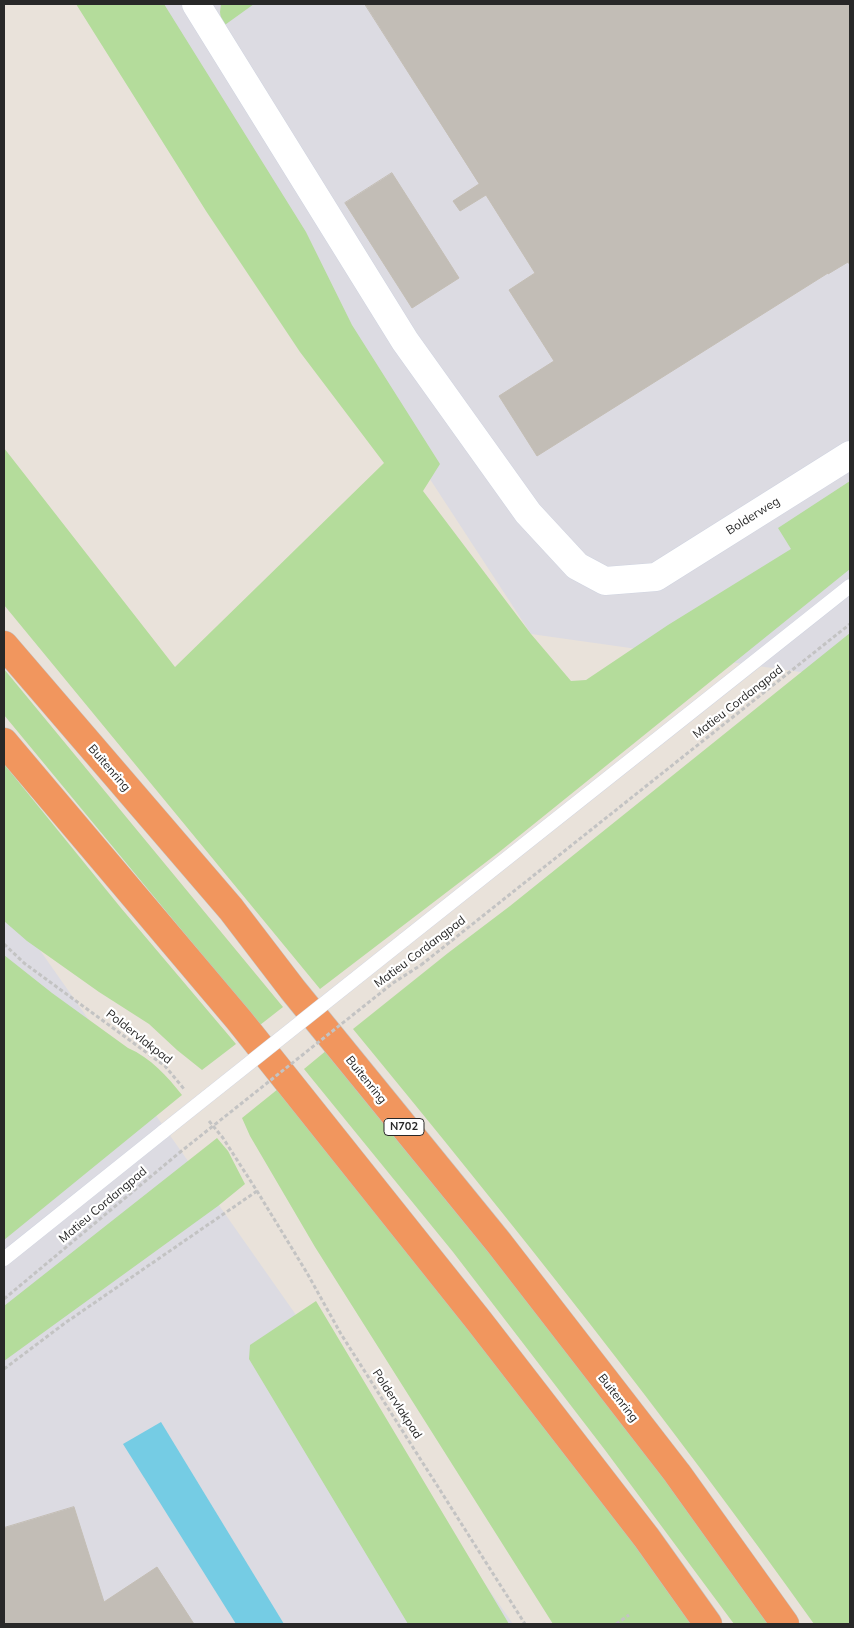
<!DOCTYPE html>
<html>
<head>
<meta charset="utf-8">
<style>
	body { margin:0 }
	#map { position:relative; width:854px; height:1628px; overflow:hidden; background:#e9e2da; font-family:Mulish,sans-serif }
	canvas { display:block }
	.frame { position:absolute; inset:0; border:5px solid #282828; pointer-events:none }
</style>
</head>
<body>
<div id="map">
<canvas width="854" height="1628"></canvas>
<div class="frame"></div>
</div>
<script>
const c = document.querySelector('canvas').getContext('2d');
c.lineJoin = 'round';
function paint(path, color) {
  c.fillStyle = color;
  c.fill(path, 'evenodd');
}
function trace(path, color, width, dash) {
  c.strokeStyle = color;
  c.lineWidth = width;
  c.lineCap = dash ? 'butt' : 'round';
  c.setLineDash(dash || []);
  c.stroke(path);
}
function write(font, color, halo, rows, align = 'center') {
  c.font = font + ' Mulish,sans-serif';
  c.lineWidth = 4.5;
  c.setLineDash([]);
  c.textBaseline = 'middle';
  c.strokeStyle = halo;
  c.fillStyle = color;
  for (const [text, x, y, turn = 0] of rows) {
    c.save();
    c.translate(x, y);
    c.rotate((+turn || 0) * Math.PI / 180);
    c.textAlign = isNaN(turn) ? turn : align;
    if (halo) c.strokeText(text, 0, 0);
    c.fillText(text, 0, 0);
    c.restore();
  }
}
paint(new Path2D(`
	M120 4H850V679L531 634Z
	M4 899 513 1624H4Z`), '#dcdbe2');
paint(new Path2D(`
	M76 4H164L306 232 352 325 440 464 423 491 531 634 571 681 586 680 668 625 791 549 778 528 850 481V569L498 853 320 989 4 605V448L175 667 384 463 300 352 206 211Z
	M221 4H254L222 27 220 12Z
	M850 633V1624H814C669 1420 513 1223 353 1029L448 953 510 906Z
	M4 669 283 1007 260 1025 4 715Z
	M4 764 121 908 236 1044 202 1070 177 1050 149 1024 99 992 27 941 4 921Z
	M4 955 52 993 128 1048C151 1058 167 1076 182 1095L4 1240Z
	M327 1050 551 1326 692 1515 771 1624H734L605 1450 453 1252 304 1069Z
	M278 1089 591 1481 695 1624H553L315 1247 250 1136 242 1118Z
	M217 1138 228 1151 245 1184 218 1206 4 1361V1306Z
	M316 1301 509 1624H408L249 1359 250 1345Z`), '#b4dc9b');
paint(new Path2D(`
	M161 1422 284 1624H236L123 1444Z`), '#75cce4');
const building = new Path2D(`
	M365 4H850V265L848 262 828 274V273L537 456 499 396 554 361 509 290 535 273 486 195 460 211 453 201 479 184Z
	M392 173 459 278 412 308 345 203Z
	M74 1507 104 1602 157 1567 194 1624H4V1528Z`);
paint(building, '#c2bdb6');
trace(building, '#c4beb5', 1);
const lane = new Path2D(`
	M404 940 850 586
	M4 1259 164 1131`);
const street = new Path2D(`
	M196 4 405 341 528 513 577 566 605 581 656 577 850 455`);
const highway = new Path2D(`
	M4 645 231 909 293 990 499 1243 677 1473 785 1624
	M4 742 239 1020 479 1321 646 1537 708 1624`);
trace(lane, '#d0d4e0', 15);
trace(street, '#d0d4e0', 29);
trace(highway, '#c3c3c3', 29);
trace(new Path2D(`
	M4 944 24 963 165 1066 184 1089
	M421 965 850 624
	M209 1121 223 1138 257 1191 307 1273 341 1334 525 1624
	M4 1299 179 1153
	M4 1369 65 1323 257 1191
	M616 1624 629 1615`), '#c3c3c3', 3, [4, 2.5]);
trace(lane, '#fff', 14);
trace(street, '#fff', 28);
trace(highway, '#f1965e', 28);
const laneBridge = new Path2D(`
	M164 1131 404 940`);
trace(laneBridge, '#d0d4e0', 15, []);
trace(new Path2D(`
	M179 1153 393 983 421 965`), '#c3c3c3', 3, [4, 2.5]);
trace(laneBridge, '#fff', 14);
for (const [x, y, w] of [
	[404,1127,40]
]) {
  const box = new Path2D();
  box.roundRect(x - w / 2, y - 8.5, w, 17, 4);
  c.fillStyle = '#fff';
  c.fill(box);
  trace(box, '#282828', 1);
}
write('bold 11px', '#282828', null, [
	["N702",404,1127]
]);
write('12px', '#282828', '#fff', [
	["Bolderweg",753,516,-32],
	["Matieu Cordangpad",738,702,-38],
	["Buitenring",109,768,49],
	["Matieu Cordangpad",420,952,-37],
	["Poldervlakpad",139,1037,38],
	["Buitenring",366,1080,51],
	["Matieu Cordangpad",103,1205,-40],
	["Buitenring",618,1398,52],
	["Poldervlakpad",397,1404,57]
]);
</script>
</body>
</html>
